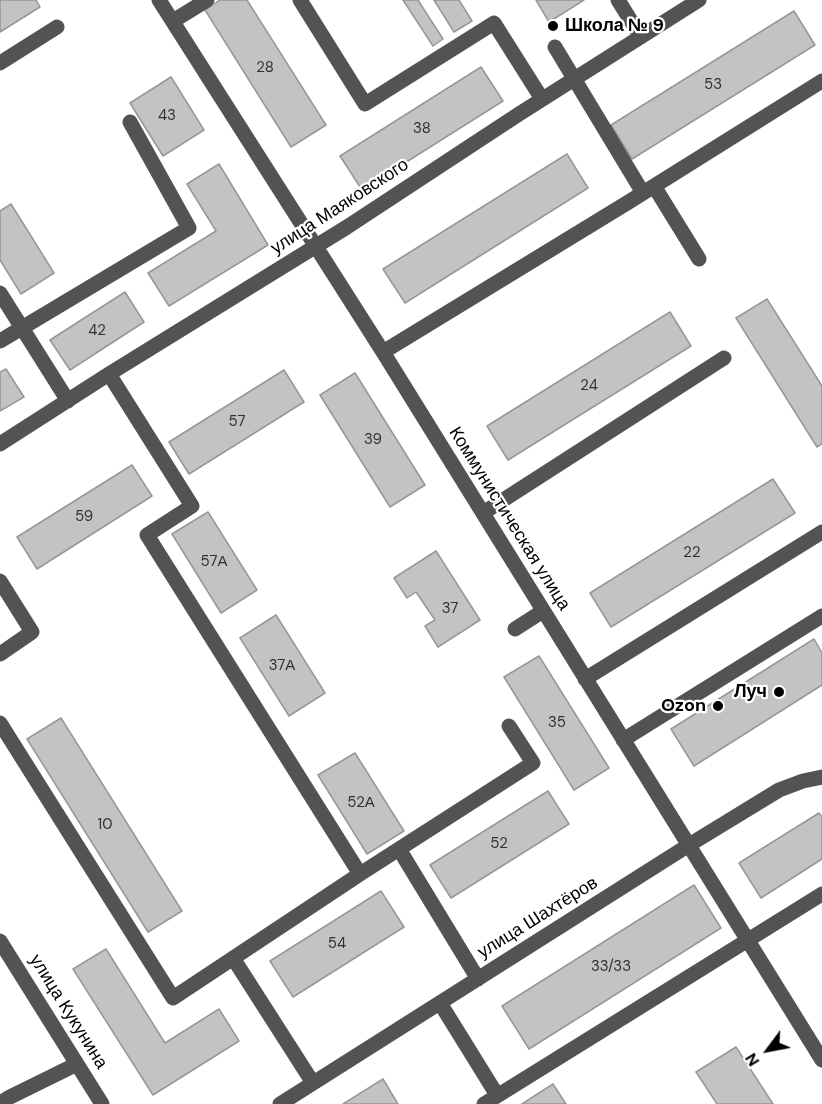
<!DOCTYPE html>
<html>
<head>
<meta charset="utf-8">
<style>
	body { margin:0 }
	#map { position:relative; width:822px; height:1104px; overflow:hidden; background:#fff; font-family:"DM Sans",sans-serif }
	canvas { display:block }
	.north { position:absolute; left:738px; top:1020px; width:60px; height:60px; -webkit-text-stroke:4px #fff; paint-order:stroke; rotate:238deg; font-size:16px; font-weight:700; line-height:24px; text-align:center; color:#000 }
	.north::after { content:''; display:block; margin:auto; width:21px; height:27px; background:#000; clip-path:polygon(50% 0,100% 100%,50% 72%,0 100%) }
</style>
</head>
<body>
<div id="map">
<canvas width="822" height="1104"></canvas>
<div class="north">N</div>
</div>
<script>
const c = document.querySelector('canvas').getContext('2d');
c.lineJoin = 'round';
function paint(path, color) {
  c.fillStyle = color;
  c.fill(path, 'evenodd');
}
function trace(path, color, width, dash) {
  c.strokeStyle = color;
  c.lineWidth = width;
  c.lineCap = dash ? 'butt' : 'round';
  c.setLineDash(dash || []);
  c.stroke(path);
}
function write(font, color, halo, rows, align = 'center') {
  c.font = font + ' "DM Sans",sans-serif';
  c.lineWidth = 4.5;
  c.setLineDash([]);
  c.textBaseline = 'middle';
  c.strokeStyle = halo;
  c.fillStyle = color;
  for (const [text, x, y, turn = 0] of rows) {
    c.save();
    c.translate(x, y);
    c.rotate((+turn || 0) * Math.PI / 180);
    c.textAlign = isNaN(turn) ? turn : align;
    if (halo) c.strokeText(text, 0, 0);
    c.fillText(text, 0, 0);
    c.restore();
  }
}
const building = new Path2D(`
	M0 0H36L40 7 0 32Z
	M220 0H247L326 125 291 147 205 10Z
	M403 0H418L443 39 433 46Z
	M434 0H459L472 21 454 32Z
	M536 0H584L549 22Z
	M794 11 815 45 632 159 611 125Z
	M481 67 503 101 362 190 340 156Z
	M171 77 204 130 163 156 130 103Z
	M567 154 588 188 405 303 383 269Z
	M219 164 268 245 169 306 148 273 216 231 187 184Z
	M11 204 54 273 21 294 0 260V211Z
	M125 292 144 322 70 370 50 340Z
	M767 299 822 386V444L817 447 736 318Z
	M670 312 691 346 508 460 487 426Z
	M6 369 24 397 0 411V372Z
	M284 370 304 402 189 474 169 442Z
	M355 373 425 485 390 507 320 395Z
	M132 465 152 496 37 569 17 537Z
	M773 479 795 513 611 627 590 593Z
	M208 512 257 590 221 613 172 534Z
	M436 551 480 620 438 647 425 626 435 620 416 592 407 598 394 578Z
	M276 615 325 693 289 716 240 638Z
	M814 639 822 653V685L694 766 671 729Z
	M539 656 609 768 574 790 504 677Z
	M61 718 182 911 148 932 27 739Z
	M355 753 404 831 367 854 318 775Z
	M548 791 569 824 451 898 430 865Z
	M819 813 822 817V859L761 898 739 863Z
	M694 885 721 928 529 1049 502 1006Z
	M381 891 404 927 293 997 270 961Z
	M106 949 165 1043 219 1009 239 1041 153 1095 73 969Z
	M736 1047 773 1104H717L696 1072Z
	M383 1079 398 1104H343Z
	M553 1084 566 1104H522Z`);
paint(building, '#c3c3c3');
trace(building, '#979797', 1.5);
trace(new Path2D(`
	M159 0 383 352 822 1060
	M300 0 365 104 494 23 542 99
	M618 0 641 37
	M173 21 207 0
	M555 47 643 193
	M0 63 57 27
	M654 186 699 259
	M0 293 68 401
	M0 341 189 228 130 122
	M383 352 627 203 822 81
	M0 444 109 374 347 227 519 114 699 0
	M483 513 724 358
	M0 581 32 632 0 654
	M515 629 543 611
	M585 679 822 532
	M0 723 173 998 360 874 147 535 192 506 109 374
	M623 740 822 616
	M399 849 478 979
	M360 874 533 763 509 726
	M0 941 102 1104
	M233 958 313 1083
	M440 1003 497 1095
	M0 1103 8 1098 77 1064
	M280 1104 689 845 779 790 803 781 822 777
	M484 1104 822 894`), '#535353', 15);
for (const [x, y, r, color] of [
	[553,26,6,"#000"],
	[779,692,6,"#000"],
	[718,706,6,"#000"]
]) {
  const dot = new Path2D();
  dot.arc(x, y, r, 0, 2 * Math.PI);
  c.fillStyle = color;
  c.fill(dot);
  trace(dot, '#fff', 2);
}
write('15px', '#313131', null, [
	["28",265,68],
	["53",713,85],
	["43",167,116],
	["38",422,129],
	["42",97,331],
	["24",589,386],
	["57",237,422],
	["39",373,440],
	["59",84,517],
	["22",692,553],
	["57А",214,562],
	["37",450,609],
	["37А",282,666],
	["35",557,723],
	["52А",361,803],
	["10",105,825],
	["52",499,844],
	["54",337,944],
	["33/33",611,967]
]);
write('bold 18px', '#000', '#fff', [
	["Школа № 9",565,26,"left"],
	["Луч",767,692],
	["Ozon",706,706]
], 'right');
write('18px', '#000', '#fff', [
	["улица Маяковского",340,207,-33],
	["Коммунистическая улица",509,519,58],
	["улица Шахтёров",538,918,-32],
	["улица Кукунина",68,1012,58]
]);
</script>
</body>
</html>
